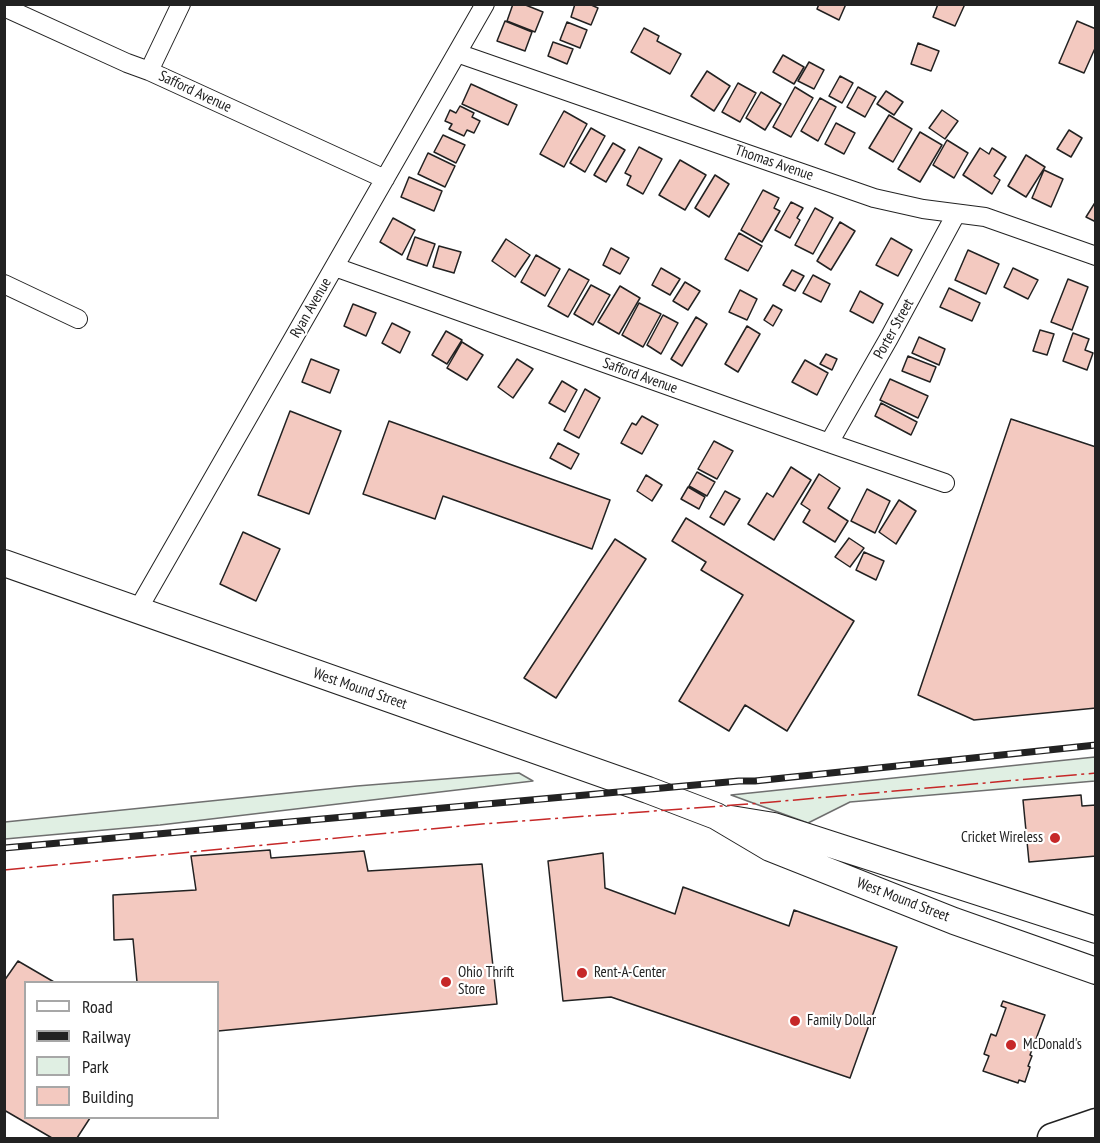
<!DOCTYPE html>
<html>
<head>
<meta charset="utf-8">
<style>
	body { margin:0 }
	#map { position:relative; width:1100px; height:1143px; overflow:hidden; background:#fff; font-family:"PT Sans Narrow",sans-serif }
	canvas { display:block }
	.frame { position:absolute; inset:0; border:6px solid #222; pointer-events:none }
	.legend { position:absolute; left:24px; top:981px; width:195px; height:138px; box-sizing:border-box; background:#fff; border:2px solid #a7a7a7; margin:0; padding:8px 10px; list-style:none; font-size:18px; color:#222 }
	.legend li { display:flex; align-items:center; gap:12px; height:30px }
	.legend b { width:30px; border:2px solid #a7a7a7 }
</style>
</head>
<body>
<div id="map">
<canvas width="1100" height="1143"></canvas>
<div class="frame"></div>
<ul class="legend">
<li><b style="height:8px;background:#fff"></b>Road</li>
<li><b style="height:8px;background:#222"></b>Railway</li>
<li><b style="height:16px;background:#e0efe3"></b>Park</li>
<li><b style="height:16px;background:#f3c9c0"></b>Building</li>
</ul>
</div>
<script>
const c = document.querySelector('canvas').getContext('2d');
c.lineJoin = 'round';
function paint(path, color) {
  c.fillStyle = color;
  c.fill(path, 'evenodd');
}
function trace(path, color, width, dash) {
  c.strokeStyle = color;
  c.lineWidth = width;
  c.lineCap = dash ? 'butt' : 'round';
  c.setLineDash(dash || []);
  c.stroke(path);
}
function write(font, color, halo, rows, align = 'center') {
  c.font = font + ' "PT Sans Narrow",sans-serif';
  c.lineWidth = 4.5;
  c.setLineDash([]);
  c.textBaseline = 'middle';
  c.strokeStyle = halo;
  c.fillStyle = color;
  for (const [text, x, y, turn = 0] of rows) {
    c.save();
    c.translate(x, y);
    c.rotate((+turn || 0) * Math.PI / 180);
    c.textAlign = isNaN(turn) ? turn : align;
    if (halo) c.strokeText(text, 0, 0);
    c.fillText(text, 0, 0);
    c.restore();
  }
}
const green = new Path2D(`
	M1095 757V781L850 802 808 823 731 795Z
	M519 773 533 781 160 825 5 839V822L357 786Z`);
paint(green, '#e0efe3');
trace(green, '#6f6f6f', 1.5);
const building = new Path2D(`
	M513 4H523L543 12 535 32 507 21Z
	M575 4H589L598 8 591 25 571 17Z
	M819 4H846L839 20 817 9Z
	M938 4H965L955 26 933 17Z
	M505 21 532 32 525 51 497 41Z
	M1077 21 1096 29V46L1084 73 1059 63Z
	M567 22 587 30 580 48 560 40Z
	M644 28 659 36 657 41 681 54 670 74 631 52Z
	M553 42 573 49 567 64 548 56Z
	M918 43 939 51 931 71 911 64Z
	M783 55 804 67 794 84 773 72Z
	M809 62 824 70 814 89 798 81Z
	M707 71 730 86 714 111 691 96Z
	M840 76 853 83 842 103 829 96Z
	M738 83 756 93 740 122 722 112Z
	M471 84 517 105 508 125 462 104Z
	M795 87 813 98 791 137 773 127Z
	M858 87 876 97 865 117 847 107Z
	M886 91 903 102 894 115 877 104Z
	M761 92 781 104 765 130 746 118Z
	M820 98 836 107 818 141 801 131Z
	M460 106 474 113 472 117 480 121 474 133 467 130 464 136 449 129 452 124 445 121 450 110 456 113Z
	M942 110 958 121 945 139 929 128Z
	M564 111 587 124 564 167 540 154Z
	M889 115 912 129 893 162 869 148Z
	M836 123 855 133 844 154 825 144Z
	M591 128 605 136 585 172 570 163Z
	M1069 130 1082 138 1071 157 1057 149Z
	M920 132 942 145 920 182 898 169Z
	M443 135 465 145 456 163 434 152Z
	M947 140 968 153 954 178 933 165Z
	M613 143 625 150 606 182 594 175Z
	M639 147 662 159 643 194 627 185 631 176 625 173Z
	M980 148 989 154 992 148 1006 157 994 176 1000 180 992 194 963 175Z
	M428 153 455 166 445 187 418 174Z
	M1026 155 1045 167 1026 197 1008 186Z
	M680 160 706 175 685 210 659 195Z
	M1044 170 1063 179 1051 207 1032 198Z
	M715 175 729 184 709 217 695 208Z
	M409 177 442 191 434 211 401 197Z
	M763 190 779 198 774 208 780 211 762 242 741 230Z
	M1096 201V222L1086 217Z
	M791 202 803 208 797 218 800 220 790 238 775 230Z
	M815 208 833 218 813 254 795 245Z
	M393 218 415 230 402 255 380 242Z
	M840 222 855 231 831 270 817 261Z
	M739 233 762 246 748 271 725 259Z
	M415 237 435 244 427 266 407 259Z
	M891 238 912 250 898 276 876 265Z
	M506 239 530 255 515 277 492 261Z
	M439 246 461 252 454 273 433 267Z
	M611 248 629 258 620 274 603 265Z
	M968 250 999 264 986 294 955 280Z
	M536 255 560 269 545 296 521 282Z
	M661 268 680 279 670 295 652 285Z
	M1013 268 1038 280 1028 299 1004 287Z
	M569 269 589 280 568 317 548 306Z
	M792 270 804 276 795 291 783 285Z
	M813 275 830 284 821 302 803 293Z
	M1068 279 1088 287 1072 330 1051 322Z
	M685 282 700 291 688 310 673 301Z
	M591 285 610 295 593 325 574 314Z
	M620 286 640 298 619 334 598 322Z
	M949 288 980 303 972 321 940 307Z
	M740 290 757 299 747 320 729 312Z
	M860 291 883 304 873 323 850 311Z
	M639 303 661 314 643 347 622 335Z
	M353 304 376 313 366 336 344 326Z
	M773 305 782 310 773 326 764 320Z
	M663 315 678 323 661 354 647 345Z
	M696 317 707 324 682 366 671 359Z
	M392 323 410 332 400 353 382 343Z
	M747 326 760 334 738 372 725 364Z
	M1040 330 1054 334 1047 355 1033 351Z
	M446 331 462 340 447 364 432 355Z
	M1073 333 1089 339 1085 350 1093 353 1087 370 1063 361Z
	M919 337 945 349 939 365 912 353Z
	M462 342 483 355 467 380 447 368Z
	M826 354 837 359 832 370 820 364Z
	M908 356 936 367 930 382 902 371Z
	M311 359 339 370 330 393 302 382Z
	M517 359 533 369 513 398 498 387Z
	M805 360 828 373 817 395 792 382Z
	M890 379 928 396 918 418 880 400Z
	M562 381 577 390 565 412 549 403Z
	M585 389 600 398 579 438 564 430Z
	M881 403 917 422 911 435 875 416Z
	M290 411 341 431 309 514 258 495Z
	M642 416 658 425 642 454 621 443 632 423 636 425Z
	M1011 419 1096 447V708L974 720 918 695Z
	M389 421 610 500 592 549 443 496 435 519 363 494Z
	M714 441 733 451 717 479 698 469Z
	M558 443 579 454 571 469 550 458Z
	M791 467 811 480 774 540 748 524 767 493 773 497Z
	M697 472 715 482 707 496 689 486Z
	M819 474 840 488 828 508 848 521 835 542 803 522 810 510 801 504Z
	M646 475 662 485 652 501 637 491Z
	M688 487 705 497 699 509 681 499Z
	M867 489 890 501 875 533 851 521Z
	M725 491 740 499 724 525 710 517Z
	M899 500 916 511 896 544 879 532Z
	M686 518 854 621 787 731 745 705 729 731 679 701 743 595 701 570 706 562 672 541Z
	M243 532 280 549 256 601 220 584Z
	M849 538 864 548 850 567 835 557Z
	M615 539 646 559 556 698 524 678Z
	M864 552 884 561 876 580 856 570Z
	M1081 795 1082 806 1096 805V856L1029 862 1023 800Z
	M270 850 271 858 364 851 368 871 482 864 497 1004 218 1031V982H137L133 939 114 940 113 895 196 890 191 856Z
	M603 853 605 888 675 914 683 887 789 926 794 910 897 947 850 1078 611 997 563 1001 548 861Z
	M18 961 54 982H26V1118H90L77 1138H52L4 1110V981Z
	M1003 1001 1045 1015 1030 1055 1032 1056 1028 1066 1030 1067 1025 1082 1019 1080 1018 1083 983 1071 989 1056 984 1054 991 1034 996 1036 1006 1008 1001 1006Z`);
paint(building, '#f3c9c0');
trace(building, '#222', 1.5);
const street = new Path2D(`
	M4 7 127 63 149 71 385 179
	M457 53 874 198 923 209 985 217 1096 256
	M149 71 181 4
	M335 267 829 443 945 483
	M4 284 78 319
	M829 443 889 338 956 214
	M137 611 485 4`);
const secondary = new Path2D(`
	M4 563 648 790 716 816 770 848 954 921 1096 971
	M731 819 774 826 1096 930`);
const primary = new Path2D(`
	M1052 1138 1096 1123`);
trace(street, '#222', 20);
trace(secondary, '#222', 28);
trace(primary, '#222', 31);
trace(street, '#fff', 18);
trace(secondary, '#fff', 26);
trace(primary, '#fff', 28);
const rail = new Path2D(`
	M4 848 739 781H755L1096 745`);
trace(rail, '#222', 7);
trace(rail, '#fff', 4.5, [14]);
trace(new Path2D(`
	M4 870 482 824 761 803 1096 773`), '#c62828', 1.5, [21, 4.5, 3, 4.5]);
for (const [x, y, r, color] of [
	[1055,838,6,"#c62828"],
	[582,973,6,"#c62828"],
	[446,982,6,"#c62828"],
	[795,1021,6,"#c62828"],
	[1011,1045,6,"#c62828"]
]) {
  const dot = new Path2D();
  dot.arc(x, y, r, 0, 2 * Math.PI);
  c.fillStyle = color;
  c.fill(dot);
  trace(dot, '#fff', 2);
}
write('15px', '#222', '#fff', [
	["Safford Avenue",195,92,25],
	["Thomas Avenue",774,163,19],
	["Ryan Avenue",311,308,-60],
	["Porter Street",894,329,-61],
	["Safford Avenue",640,376,20],
	["West Mound Street",360,689,19],
	["West Mound Street",903,900,21]
]);
write('15px', '#222', '#fff', [
	["Cricket Wireless",1043,838,"right"],
	["Ohio Thrift",458,973],
	["Store",458,990],
	["Rent-A-Center",594,973],
	["Family Dollar",807,1021],
	["McDonald's",1023,1045]
], 'left');
</script>
</body>
</html>
